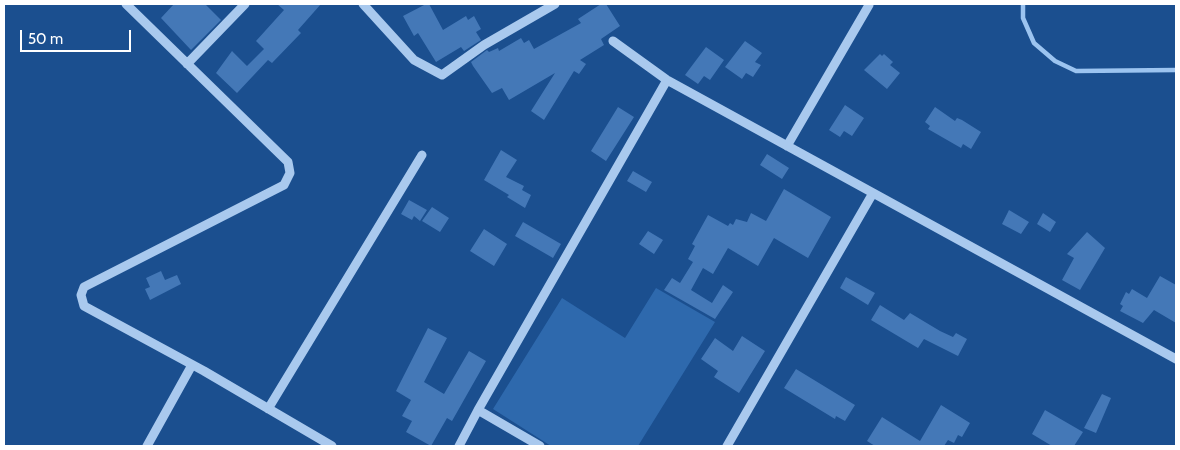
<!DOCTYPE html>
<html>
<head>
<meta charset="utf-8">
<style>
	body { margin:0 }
	#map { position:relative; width:1180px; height:450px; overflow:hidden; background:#1b4f8f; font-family:Cabin,sans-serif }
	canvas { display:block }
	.frame { position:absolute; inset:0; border:5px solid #fff; pointer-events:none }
	.scale { position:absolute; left:20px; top:30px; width:111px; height:22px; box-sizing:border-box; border:2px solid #fff; border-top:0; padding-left:6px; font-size:15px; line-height:18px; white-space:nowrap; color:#fff; -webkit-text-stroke:4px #1b4f8f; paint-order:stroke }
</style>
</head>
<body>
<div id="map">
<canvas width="1180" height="450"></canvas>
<div class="frame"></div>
<div class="scale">50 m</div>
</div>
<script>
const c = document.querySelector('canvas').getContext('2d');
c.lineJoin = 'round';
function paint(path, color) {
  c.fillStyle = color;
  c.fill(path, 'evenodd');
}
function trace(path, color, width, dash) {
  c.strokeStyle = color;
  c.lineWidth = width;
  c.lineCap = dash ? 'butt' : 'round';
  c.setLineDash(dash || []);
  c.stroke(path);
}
paint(new Path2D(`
	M656 288 715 322 638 446H551L493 409 562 298 625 338Z`), '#2e69ad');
trace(new Path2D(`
	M1023 4V18L1034 43 1055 61 1076 71 1176 70`), '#9cc4f0', 4.5);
paint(new Path2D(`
	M174 4H205L221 20 191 50 161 18Z
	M277 4H321L298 30 301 33 272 63 268 60 237 93 216 73 232 51 247 66 264 49 256 41 284 10Z
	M426 4H429L443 30 466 16 468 20 474 16 481 29 476 32 481 40 464 51 461 47 436 62 418 33 414 36 403 16Z
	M601 4H606L620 26 601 39 604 45 580 60 586 64 579 74 574 71 544 120 531 111 555 73 509 100 502 88 492 93 473 66 471 62 487 50 489 52 498 48 499 51 521 38 524 43 529 40 534 49 581 23 578 19Z
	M745 41 762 53 755 62 761 65 753 77 746 73 742 79 725 67Z
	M706 47 724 60 710 80 704 76 698 84 685 75Z
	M880 54 882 56 884 54 893 62 890 65 900 73 887 89 864 70Z
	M845 105 864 118 852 136 844 131 840 137 829 130Z
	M618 107 634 117 606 161 591 151Z
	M935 107 955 121 957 118 962 120 981 132 971 149 963 144 961 148 928 129 930 126 925 122Z
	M501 150 517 160 506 177 524 186 522 190 531 195 525 208 507 197 509 195 484 180Z
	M767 154 789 168 782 179 760 165Z
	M633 171 652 182 646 192 627 181Z
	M784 189 831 217 808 258 774 238 758 266 728 248 713 274 703 268 691 290 712 303 723 285 733 292 715 319 664 290 672 278 680 283 693 262 688 259 695 246 692 244 708 215 728 226 730 223 733 225 736 219 747 222 751 213 766 221Z
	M409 200 427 210 420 221 414 216 412 220 401 214Z
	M432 207 449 218 440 232 422 221Z
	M1009 210 1029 222 1021 234 1002 224Z
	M1043 213 1056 222 1050 232 1037 224Z
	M523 222 561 244 553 258 515 236Z
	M484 229 507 244 494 266 470 251Z
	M648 231 663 240 654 254 639 244Z
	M1087 232 1105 248 1080 290 1062 280 1074 258 1067 254Z
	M161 271 165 280 177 275 181 284 150 300 145 289 150 287 146 278Z
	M1160 276 1176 285V323L1154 310 1143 323 1120 311 1123 306 1120 304 1126 292 1129 294 1132 289 1147 298Z
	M846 277 875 293 868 305 840 288Z
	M880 305 904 320 910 313 940 331 953 337 956 333 967 339 958 356 924 339 918 348 871 320Z
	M428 328 447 338 424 382 444 394 469 351 486 361 452 421 447 418 431 446 406 432 412 421 402 416 411 400 396 391Z
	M742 336 765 351 739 393 714 377 718 371 701 359 715 338 733 351Z
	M796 369 855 405 845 421 836 416 835 419 784 388Z
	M1102 394 1111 398 1096 433 1084 428Z
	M941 405 970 423 962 437 958 435 954 443 948 440 944 446H875L867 441 882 417 920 441Z
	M1045 410 1083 432 1074 446H1052L1032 434Z`), '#4478b7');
trace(new Path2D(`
	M126 4 288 162 290 173 284 185 84 287 81 295 84 306 204 371 332 446
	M363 4 414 60 442 75 484 45 555 4
	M613 41 667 80 1176 359
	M187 64 245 4
	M787 146 869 5
	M268 409 422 155
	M478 410 667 80
	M147 446 192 365
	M459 446 478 410 540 446
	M727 446 873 193`), '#a9c9ee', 9);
</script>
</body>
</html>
